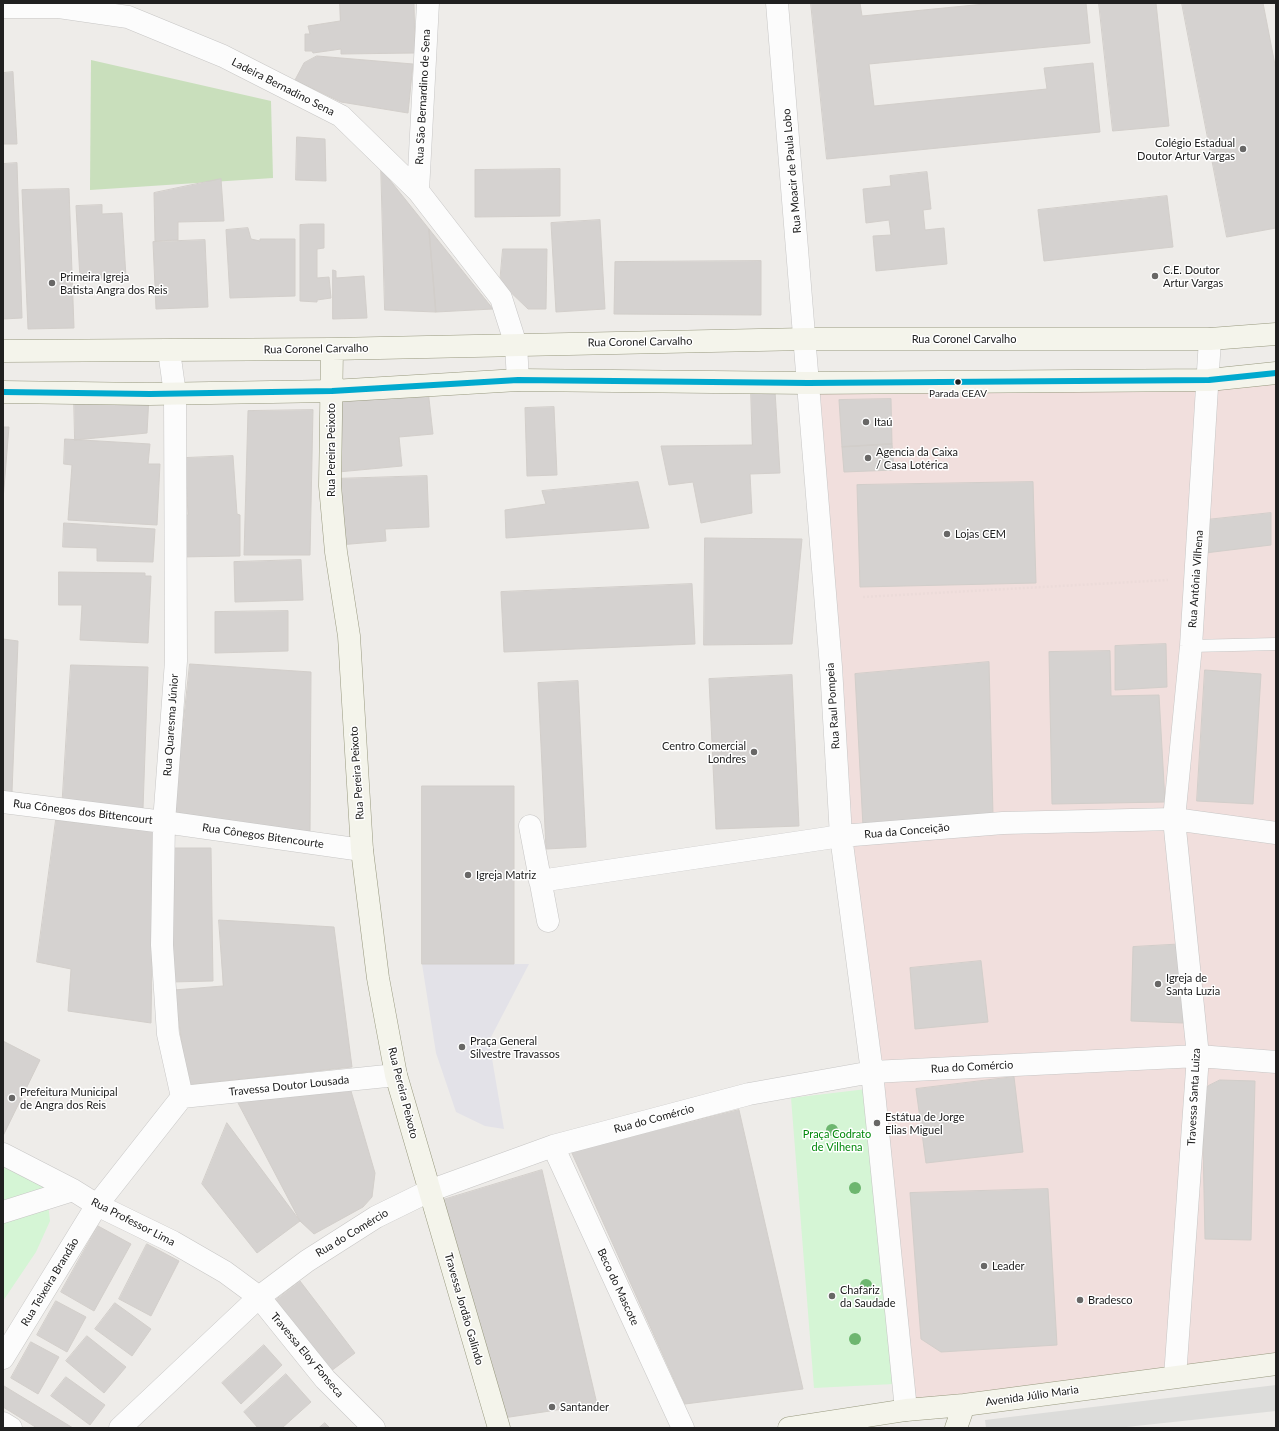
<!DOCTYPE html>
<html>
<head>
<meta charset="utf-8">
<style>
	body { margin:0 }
	#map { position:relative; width:1279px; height:1431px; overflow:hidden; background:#eeece9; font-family:Lato,sans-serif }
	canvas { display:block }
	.frame { position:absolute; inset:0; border:4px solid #202020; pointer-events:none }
</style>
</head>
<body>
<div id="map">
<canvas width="1279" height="1431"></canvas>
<div class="frame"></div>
</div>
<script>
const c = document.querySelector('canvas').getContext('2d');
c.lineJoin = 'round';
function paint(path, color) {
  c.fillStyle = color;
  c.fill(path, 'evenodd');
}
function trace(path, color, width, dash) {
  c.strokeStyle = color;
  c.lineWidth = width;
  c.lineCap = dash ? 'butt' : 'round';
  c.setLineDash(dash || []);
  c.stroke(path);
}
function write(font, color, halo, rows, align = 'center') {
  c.font = font + ' Lato,sans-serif';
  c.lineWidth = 3;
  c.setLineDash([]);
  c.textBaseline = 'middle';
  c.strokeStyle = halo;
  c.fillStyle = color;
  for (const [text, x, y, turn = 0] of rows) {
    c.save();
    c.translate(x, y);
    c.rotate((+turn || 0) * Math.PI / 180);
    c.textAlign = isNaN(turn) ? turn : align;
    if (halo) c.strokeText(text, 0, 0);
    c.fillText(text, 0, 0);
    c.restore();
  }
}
paint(new Path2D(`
	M1276 373V1364L906 1410 808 383Z`), '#f1dfdd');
paint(new Path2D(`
	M1276 1385V1411L1117 1428H986L985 1420Z`), '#dcdcda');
paint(new Path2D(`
	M91 60 271 101 273 178 90 190Z`), '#c9dfbc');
paint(new Path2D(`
	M875 1088 894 1384 814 1388 791 1098Z
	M3 1164 46 1186 50 1221 36 1252 3 1301Z`), '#d5f5d5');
paint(new Path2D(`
	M422 964H529L489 1041 504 1129 485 1126 456 1112 436 1053Z`), '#e3e2e8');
const building = new Path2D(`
	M340 3H414L415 53 341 54V49L313 53 312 51H305V34H310L308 26 340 21Z
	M811 3H860L862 16 995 3H1086L1090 43 869 64 874 106 1047 89 1044 68 1093 63 1100 132 827 159Z
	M1099 3H1156L1169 126 1113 131Z
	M1182 3H1263L1276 70V228L1227 237Z
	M317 56 413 64 408 113 341 102 295 80 304 63Z
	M13 72 17 144H3V73Z
	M297 137 325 139 326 181 296 180Z
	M17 163 22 318 3 319V164Z
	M381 169 429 229 436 312 385 310Z
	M560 169V216L475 217V170Z
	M927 172 931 209 923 210 925 230 944 228 947 264 876 271 873 236 891 235 889 220 866 223 863 189 891 186 890 176Z
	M221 179 224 221 178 222V240L155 241 154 193Z
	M69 189 74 328 28 329 22 190Z
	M1167 196 1173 247 1044 261 1038 210Z
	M102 205V214L122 213 126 277 80 279 76 206Z
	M600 220 605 309 556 312 551 223Z
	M310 224H324V248L317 249V278L329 277 331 298 317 300V302L300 301V225Z
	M248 228 251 239 260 241V239H295V296L230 298 226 230Z
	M429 229 493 309 436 312Z
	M205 240 208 307 156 309 153 242Z
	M503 249H547L546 309H528L500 282Z
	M761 261V315L614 314 615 262Z
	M333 270 336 271V278L364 276 367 318 333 319Z
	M428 390 433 434 399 437 402 466 338 472 333 398Z
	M751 390 775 391 780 473 750 474 752 513 701 523 693 482 669 485 661 446 752 445Z
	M74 395 149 396 147 433 75 440Z
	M891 399 892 444 842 447 839 400Z
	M554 407 557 475 527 476 525 408Z
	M313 410 310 555H244L248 411Z
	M3 427H9L3 500Z
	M65 439 150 444 148 464H160L157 525 68 520 72 465 64 464Z
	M892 444 894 470 844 472 842 447Z
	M233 456 237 514 240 515V556L179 557V515H188L185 458Z
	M427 476 429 527 385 529 386 541 339 545 333 479Z
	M638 482 649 528 506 538 505 510 546 504 542 491Z
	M1033 482 1036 583 860 587 857 485Z
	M1271 513V545L1205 553 1206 520Z
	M64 523 155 529 153 562 97 561V548L63 547Z
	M705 538 802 539 792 644 704 645Z
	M301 560 303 600 235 602 234 562Z
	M59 572 145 573V576H151L148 643 80 640 82 605H59Z
	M692 584 695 644 504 652 501 592Z
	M288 611V651L215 653V612Z
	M3 639 18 641 12 792 3 791Z
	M1166 644 1167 687 1115 690V646Z
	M1110 651 1111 696 1159 695 1165 802 1052 804 1049 652Z
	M989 662 993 815 863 827 855 674Z
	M190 664 311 672 310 834 174 812Z
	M71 665 148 667 143 809H62Z
	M1205 670 1261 674 1253 804 1197 801Z
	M792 675 799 826 716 829 709 679Z
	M578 681 586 847 546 849 538 683Z
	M422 786H514V964H422Z
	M56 820 154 831 151 1023 68 1011 71 969 37 962Z
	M169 848H211L213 981 171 982Z
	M219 920 334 927 352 1067 188 1085 174 990 223 986Z
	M1186 944 1183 1023 1131 1021 1133 947Z
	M981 961 988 1022 915 1029 910 968Z
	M3 1041 40 1060 3 1136Z
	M1014 1077 1023 1152 926 1163 916 1089Z
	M1220 1080 1255 1081 1251 1240 1205 1239 1202 1095 1208 1086Z
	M351 1091 375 1173 372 1197 363 1207 314 1234 300 1221 237 1101Z
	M739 1110 803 1389 685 1404 571 1151Z
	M227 1123 300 1221 257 1253 202 1184Z
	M542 1170 597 1404 503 1418 443 1200Z
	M1048 1189 1057 1345 941 1352 921 1339 910 1193Z
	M98 1226 131 1244 94 1311 61 1292Z
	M147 1244 179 1261 151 1316 119 1299Z
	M300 1281 355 1353 331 1371 276 1300Z
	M56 1301 86 1317 67 1352 37 1335Z
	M115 1303 151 1329 132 1356 95 1329Z
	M87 1336 126 1367 104 1393 66 1361Z
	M31 1342 59 1357 38 1394 11 1378Z
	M264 1345 282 1365 241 1404 222 1383Z
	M286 1374 311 1402 282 1428H258L244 1412Z
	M66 1377 105 1405 90 1425 51 1396Z
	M4 1386 73 1428H37L3 1407Z
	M325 1423 330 1428H319Z`);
paint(building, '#d5d2d0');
trace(building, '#d2ceca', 1);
const lane = new Path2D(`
	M1191 646 1276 644`);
const street = new Path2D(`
	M777 3 831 667 841 836 872 1072 906 1410
	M3 7H59L128 17 223 56 341 116 418 191 501 298 516 345 518 380
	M418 191 428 3
	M169 351 175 394 176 661 164 822 162 945 168 1034 182 1097
	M3 802 164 822 362 850
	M530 826 548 921
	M540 881 841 836 1003 823 1174 819 1276 833
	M182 1097 396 1075
	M553 1146 683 1428
	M3 1154 73 1190 97 1205 173 1242 225 1272 259 1297 325 1379 374 1428
	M3 1212 73 1190
	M3 1358 97 1205 182 1097
	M1175 1377 1198 1056 1174 819 1191 646 1210 339
	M3 1423 11 1428
	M120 1428 259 1297 307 1261 376 1217 429 1191 553 1146 749 1094 872 1072 1198 1056 1276 1062`);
const secondary = new Path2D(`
	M332 349 330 486 336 552 349 636 362 850 378 978 396 1075 499 1428
	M3 351 332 349 806 339H1210L1276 334
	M3 392 150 394 332 391 518 380 808 383 1209 380 1276 373
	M789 1428 906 1410 964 1405 1276 1364
	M956 1428 964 1405`);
trace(lane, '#c7c6c5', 13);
trace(street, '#c7c6c5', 23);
trace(secondary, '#98997f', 23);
trace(new Path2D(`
	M863 597 1168 580`), '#ecdbd9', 2.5, [2, 2]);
trace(lane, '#fcfcfc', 12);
trace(street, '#fcfcfc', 22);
trace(secondary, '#f4f4eb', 22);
trace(new Path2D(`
	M3 392 150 394 332 391 518 380 808 383 1209 380 1276 373`), '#00a9ce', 6);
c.fillStyle = '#6db66f';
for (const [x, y] of [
	[832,1130],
	[855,1188],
	[866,1285],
	[855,1339]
]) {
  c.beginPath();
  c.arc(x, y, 6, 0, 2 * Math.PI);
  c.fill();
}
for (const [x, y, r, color] of [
	[1243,149,4,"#686766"],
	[1155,276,4,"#686766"],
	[52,283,4,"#686766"],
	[958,382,3.5,"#202020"],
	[866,422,4,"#686766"],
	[868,458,4,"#686766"],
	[947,534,4,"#686766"],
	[754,752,4,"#686766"],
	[468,875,4,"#686766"],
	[1158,984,4,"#686766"],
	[462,1047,4,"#686766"],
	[12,1098,4,"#686766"],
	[877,1123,4,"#686766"],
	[984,1266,4,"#686766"],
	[832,1296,4,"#686766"],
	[1080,1300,4,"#686766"],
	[552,1407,4,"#686766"]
]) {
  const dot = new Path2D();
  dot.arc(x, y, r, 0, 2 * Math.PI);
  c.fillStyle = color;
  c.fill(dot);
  trace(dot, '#fff', 1.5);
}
write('10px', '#202020', '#fff', [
	["Parada CEAV",958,394]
]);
write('11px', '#202020', '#fff', [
	["Ladeira Bernadino Sena",283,87,27],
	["Rua São Bernardino de Sena",423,97,-87],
	["Rua Moacir de Paula Lobo",792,171,-95],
	["Rua Coronel Carvalho",964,339],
	["Rua Coronel Carvalho",640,342,-1],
	["Rua Coronel Carvalho",316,349,-1],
	["Rua Pereira Peixoto",331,450,-90],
	["Rua Antônia Vilhena",1196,579,-86],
	["Rua Raul Pompeia",833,706,-94],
	["Rua Quaresma Júnior",171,725,-86],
	["Rua Pereira Peixoto",357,773,-94],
	["Rua Cônegos dos Bittencourt",83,812,7],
	["Rua da Conceição",907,831,-5],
	["Rua Cônegos Bitencourte",263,836,8],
	["Rua do Comércio",972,1067,-3],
	["Travessa Doutor Lousada",289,1086,-6],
	["Rua Pereira Peixoto",403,1093,76],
	["Travessa Santa Luiza",1194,1097,-87],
	["Rua do Comércio",654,1119,-15],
	["Rua Professor Lima",133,1222,27],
	["Rua do Comércio",352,1233,-31],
	["Rua Teixeira Brandão",50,1282,-59],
	["Beco do Mascote",618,1287,65],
	["Travessa Jordão Galindo",464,1309,74],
	["Travessa Eloy Fonseca",307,1355,50],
	["Avenida Júlio Maria",1032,1396,-8]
]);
write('11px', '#202020', '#fff', [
	["Colégio Estadual",1235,143,"right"],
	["Doutor Artur Vargas",1235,156,"right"],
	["C.E. Doutor",1163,270],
	["Artur Vargas",1163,283],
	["Primeira Igreja",60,277],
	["Batista Angra dos Reis",60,290],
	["Itaú",874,422],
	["Agencia da Caixa",876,452],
	["/ Casa Lotérica",876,465],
	["Lojas CEM",955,534],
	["Centro Comercial",746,746,"right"],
	["Londres",746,759,"right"],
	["Igreja Matriz",476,875],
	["Igreja de",1166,978],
	["Santa Luzia",1166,991],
	["Praça General",470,1041],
	["Silvestre Travassos",470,1054],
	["Prefeitura Municipal",20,1092],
	["de Angra dos Reis",20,1105],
	["Estátua de Jorge",885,1117],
	["Elias Miguel",885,1130],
	["Leader",992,1266],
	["Chafariz",840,1290],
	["da Saudade",840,1303],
	["Bradesco",1088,1300],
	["Santander",560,1407]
], 'left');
write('11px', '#03890c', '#fff', [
	["Praça Codrato",837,1134],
	["de Vilhena",837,1147]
]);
</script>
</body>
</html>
